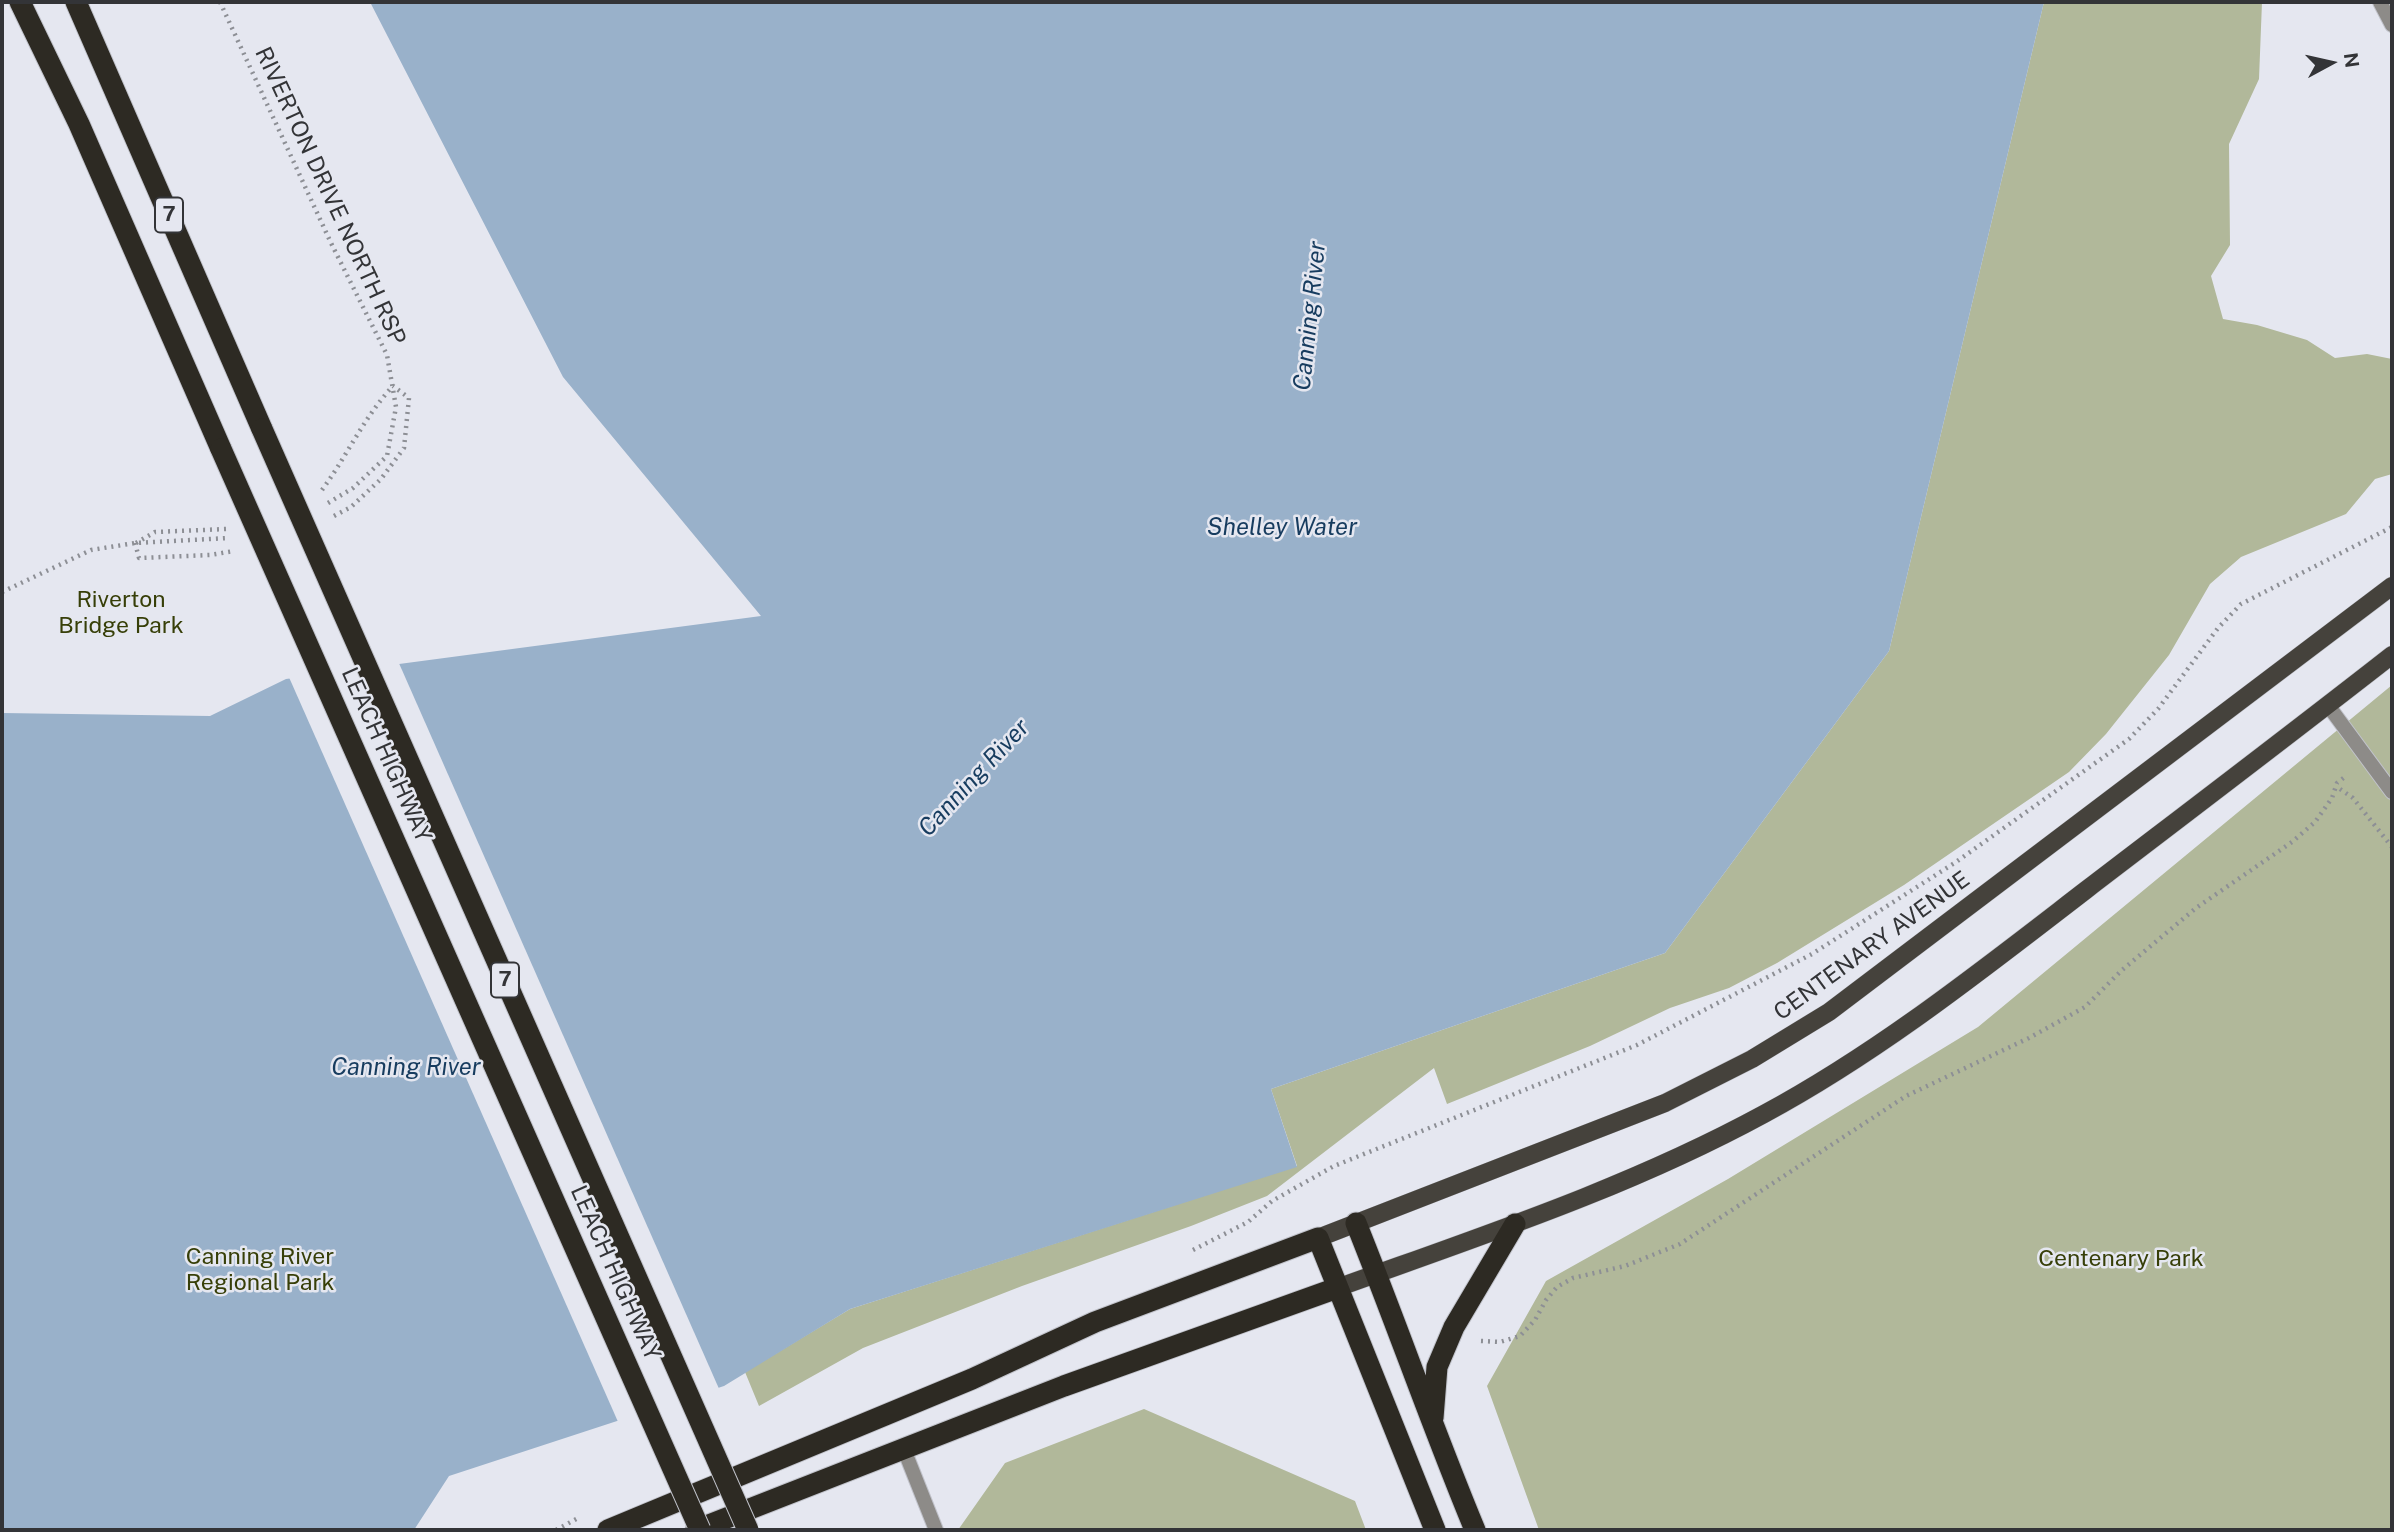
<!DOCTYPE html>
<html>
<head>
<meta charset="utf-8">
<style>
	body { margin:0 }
	#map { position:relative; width:2394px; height:1532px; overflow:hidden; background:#e5e7f0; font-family:"Public Sans",sans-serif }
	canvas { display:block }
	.frame { position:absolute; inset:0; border:4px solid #333437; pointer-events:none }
	.north { position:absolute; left:2296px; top:28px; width:70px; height:70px; -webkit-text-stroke:5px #e5e7f0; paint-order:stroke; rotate:82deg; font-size:19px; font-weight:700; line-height:28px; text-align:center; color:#333437 }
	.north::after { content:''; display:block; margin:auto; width:24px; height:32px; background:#333437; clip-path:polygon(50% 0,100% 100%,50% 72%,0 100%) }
</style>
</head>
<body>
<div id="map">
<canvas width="2394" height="1532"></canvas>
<div class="frame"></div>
<div class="north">N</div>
</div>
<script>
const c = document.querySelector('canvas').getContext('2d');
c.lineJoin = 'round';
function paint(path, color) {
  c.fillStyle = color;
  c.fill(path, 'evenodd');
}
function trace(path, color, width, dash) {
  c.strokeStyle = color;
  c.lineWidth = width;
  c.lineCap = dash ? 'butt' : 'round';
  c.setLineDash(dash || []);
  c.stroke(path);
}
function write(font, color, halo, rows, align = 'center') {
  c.font = font + ' "Public Sans",sans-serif';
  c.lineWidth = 5;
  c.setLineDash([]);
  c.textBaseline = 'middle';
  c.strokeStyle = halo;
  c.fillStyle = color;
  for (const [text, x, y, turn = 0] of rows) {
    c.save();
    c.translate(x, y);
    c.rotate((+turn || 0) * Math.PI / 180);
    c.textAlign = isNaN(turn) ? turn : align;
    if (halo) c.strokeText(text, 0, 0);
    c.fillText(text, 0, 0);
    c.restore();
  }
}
paint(new Path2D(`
	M2044 2H2262L2259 79 2229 144 2230 245 2211 276 2223 319 2257 325 2307 340 2335 358 2367 354 2392 359V474L2375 479 2346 514 2241 557 2210 584 2169 655 2106 734 2069 772 1904 885 1777 963 1729 988 1670 1008 1590 1046 1447 1104 1434 1068 1267 1196 1191 1226 1022 1286 863 1348 759 1406 745 1372 850 1309 1297 1166 1271 1089 1665 953 1889 651Z
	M2392 685V1530H1539L1487 1386 1546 1281 1728 1179 1978 1027Z
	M1144 1409 1355 1501 1366 1530H958L1005 1463Z`), '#b1b89a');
paint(new Path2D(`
	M370 2H2044L1889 651 1665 953 1271 1089 1297 1167 850 1309 724 1386 449 1476 414 1530H2V713L210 716 286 679 761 616 563 377Z`), '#99b1ca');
paint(new Path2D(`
	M398 661 720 1391 619 1424 288 675Z`), '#e5e7f0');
const lane = new Path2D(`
	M2380 2 2392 25
	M2327 704 2392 792
	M903 1447 936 1530`);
const primary = new Path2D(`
	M1318 1238 1665 1103 1752 1059 1829 1012 2392 586
	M1337 1288C1481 1236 1628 1188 1764 1114 1879 1052 1982 970 2086 890 2188 812 2291 734 2392 655`);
const highway = new Path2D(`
	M20 2 79 124 221 449
	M76 2 262 429
	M1356 1223C1397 1325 1433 1429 1475 1530
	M1433 1418 1437 1367 1454 1327 1515 1224
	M608 1530 972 1379 1095 1322 1318 1238 1435 1530
	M696 1530 1064 1386 1337 1288`);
trace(lane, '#c1c3cb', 16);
trace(primary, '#c1c3cb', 19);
trace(highway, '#c1c3cb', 23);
trace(new Path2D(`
	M220 2 331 243 387 355 396 407 387 456 353 488 328 503
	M322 490C347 456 364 417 393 386
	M334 516 351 507 381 479 404 448 409 398 393 386
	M135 543 139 558 210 555 234 551
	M136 543 155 532 226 529
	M2 592 91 550 135 543 229 538
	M2340 789 2353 798 2392 847
	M1193 1250 1248 1222 1272 1201 1334 1166 1637 1045 1812 954 1956 862 2129 739 2158 709 2218 628 2241 604 2392 527
	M1481 1341 1500 1342 1520 1336 1535 1320 1546 1300 1557 1287 1573 1278 1625 1266 1680 1244 1906 1096 2029 1038 2085 1007 2122 970 2196 908 2292 842 2315 822 2332 798 2337 783 2346 776
	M556 1530 580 1517`), '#8d8f95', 4.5, [2, 5]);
trace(lane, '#8d8b88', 14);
trace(primary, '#45423c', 18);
trace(highway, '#2d2a23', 21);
const highwayBridge = new Path2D(`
	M262 429 748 1530
	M221 449 700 1530`);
trace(highwayBridge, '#c1c3cb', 23, []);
trace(highwayBridge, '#2d2a23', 21);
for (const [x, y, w] of [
	[169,215,28],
	[505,980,28]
]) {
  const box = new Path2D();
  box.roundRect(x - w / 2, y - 17.5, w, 35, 5);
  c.fillStyle = '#e5e7f0';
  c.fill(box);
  trace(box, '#333437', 2);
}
write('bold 21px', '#333437', null, [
	["7",169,215],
	["7",505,980]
]);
write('23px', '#333437', '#e5e7f0', [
	["RIVERTON DRIVE NORTH RSP",330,196,65],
	["LEACH HIGHWAY",386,755,66],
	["CENTENARY AVENUE",1872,946,-36],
	["LEACH HIGHWAY",615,1273,66]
]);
write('23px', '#373f08', '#e5e7f0', [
	["Riverton",121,600],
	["Bridge Park",121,626],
	["Canning River",260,1257],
	["Regional Park",260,1283],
	["Centenary Park",2121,1259]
]);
write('italic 24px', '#173c5f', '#e5e7f0', [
	["Canning River",1310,316,-84],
	["Shelley Water",1282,528],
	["Canning River",974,778,-47],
	["Canning River",406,1068]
]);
</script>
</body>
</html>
